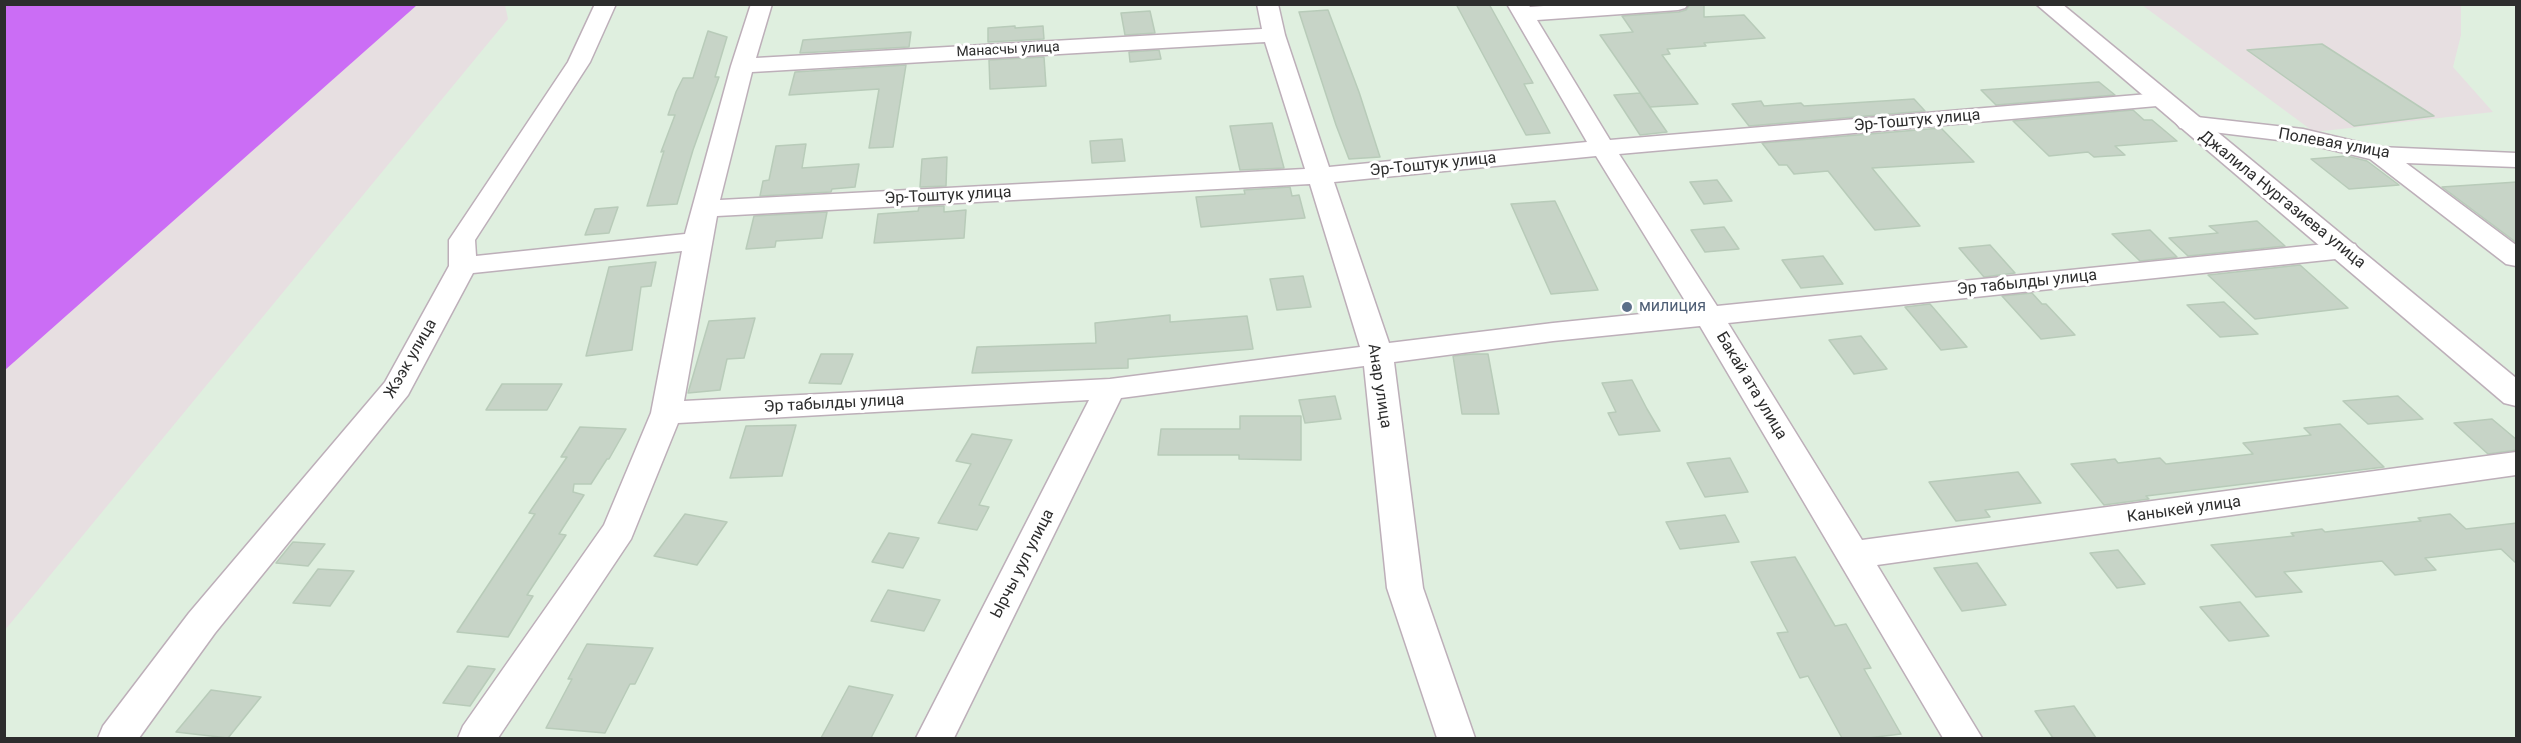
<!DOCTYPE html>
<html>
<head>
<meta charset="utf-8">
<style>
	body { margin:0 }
	#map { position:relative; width:2521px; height:743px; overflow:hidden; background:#dfefdf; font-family:Roboto,sans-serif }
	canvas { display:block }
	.frame { position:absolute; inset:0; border:6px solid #2d2d2d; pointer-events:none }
</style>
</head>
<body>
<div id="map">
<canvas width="2521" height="743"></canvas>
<div class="frame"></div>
</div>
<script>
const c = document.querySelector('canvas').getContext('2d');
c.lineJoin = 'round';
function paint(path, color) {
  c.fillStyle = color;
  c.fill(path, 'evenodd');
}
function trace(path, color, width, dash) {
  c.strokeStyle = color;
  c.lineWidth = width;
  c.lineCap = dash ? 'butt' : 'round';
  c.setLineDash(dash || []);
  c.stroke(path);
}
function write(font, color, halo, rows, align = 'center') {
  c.font = font + ' Roboto,sans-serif';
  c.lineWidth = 6;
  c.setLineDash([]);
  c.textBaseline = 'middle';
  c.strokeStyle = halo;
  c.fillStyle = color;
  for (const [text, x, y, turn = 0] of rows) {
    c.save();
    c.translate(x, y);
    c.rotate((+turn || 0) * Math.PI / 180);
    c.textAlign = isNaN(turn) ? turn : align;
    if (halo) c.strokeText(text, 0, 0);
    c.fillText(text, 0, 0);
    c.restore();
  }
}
paint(new Path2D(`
	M5 5H505L508 19 5 630Z
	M2142 5H2461V35L2453 67 2493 112 2314 132Z`), '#e7dfe1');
paint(new Path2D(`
	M5 4H417V5L5 370Z`), '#cb6df5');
const building = new Path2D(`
	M1456 4H1489L1533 83 1524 84 1550 133 1526 135Z
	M1690 4H1704V17L1744 15 1765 38 1704 43 1706 46 1667 49 1670 54 1662 55 1698 104 1650 107 1600 35 1633 32 1622 16 1679 12 1686 10Z
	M1328 10 1359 92 1380 157 1349 159 1336 125 1299 12Z
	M1150 11 1155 33 1125 35 1121 13Z
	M1015 26V28L1043 26 1044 39 988 42V28Z
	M708 31 727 37 715 77H719L693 150 677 204 647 206 664 151 661 152 675 115H668L676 92 683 78H693Z
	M911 32 909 47 800 53 803 40Z
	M2322 44 2434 116 2354 126 2247 50Z
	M1159 50 1161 59 1130 62 1129 52Z
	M1044 57 1046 86 990 89 989 60Z
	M906 65 893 147 869 148 879 89 789 95 795 72Z
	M2099 82 2115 95 1996 105 1981 90Z
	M1640 93 1667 132 1640 135 1614 95Z
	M1914 99 1925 111 1749 126 1732 104 1761 101 1764 106 1801 103 1804 106Z
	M2133 110 2144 120H2152L2177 141 2115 146 2125 155 2094 157 2088 152 2049 156 2013 121Z
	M1272 123 1284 168 1240 170 1230 126Z
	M1941 128 1974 162 1872 168 1920 226 1875 230 1828 171 1794 174 1787 165H1779L1762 143Z
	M1122 139 1125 161 1092 163 1090 141Z
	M806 144 802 168 859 164 855 187 832 189 831 192 760 196 763 181 769 180 776 146Z
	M2347 156 2367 161 2399 185 2349 189 2311 159Z
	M947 157 946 186 920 187 922 159Z
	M1717 180 1732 201 1704 204 1690 182Z
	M2517 182V243L2442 187Z
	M1290 187 1292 196 1299 195 1305 218 1201 227 1196 197 1245 194 1244 190Z
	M1555 201 1598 290 1551 294 1511 204Z
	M944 206V212L966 210 964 238 874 243 878 214 918 211 919 207Z
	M618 207 609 233 585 235 595 209Z
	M827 212 822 238 776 241 775 247 746 249 754 216Z
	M2257 221 2285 246 2188 256 2169 238 2218 233 2209 226Z
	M1724 227 1739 249 1705 252 1691 230Z
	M2150 230 2177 257 2140 261 2112 234Z
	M1990 245 2015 273 1984 277 1959 248Z
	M1823 256 1843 284 1801 288 1782 260Z
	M656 262 651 286 641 287 632 350 586 356 609 267Z
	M2300 265 2348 308 2255 319 2208 275Z
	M1303 276 1311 307 1277 310 1270 279Z
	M2032 293 2042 304H2046L2075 335 2041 339 2002 296Z
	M2224 302 2258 334 2220 337 2187 305Z
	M1930 304 1967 347 1941 350 1905 307Z
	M1170 315V322L1247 316 1253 349 1128 359V368L972 373 977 347 1096 343 1095 323Z
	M755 318 744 358 727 359 720 390 688 393 709 321Z
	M1861 336 1887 369 1854 374 1829 340Z
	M821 354H853L841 384 809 383Z
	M1473 354H1488L1499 414H1462L1453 356Z
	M1632 380 1647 409 1660 431 1619 435 1608 413 1616 412 1602 383Z
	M502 384H562L547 410H486Z
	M1335 396 1341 419 1305 423 1299 400Z
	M2398 396 2423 419 2368 424 2343 401Z
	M1240 416H1301V460L1239 459V455H1158L1161 429H1240Z
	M2492 419 2517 440V450L2488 454 2454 423Z
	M2340 424 2384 467 2146 496 2149 499 2104 505 2071 464 2115 459 2118 463 2160 458 2166 464 2253 454 2243 443 2311 435 2304 428Z
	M796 425 782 476 730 478 746 426Z
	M580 427 626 429 609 459H607L591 484H574L573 492 584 495 559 534 566 535 527 595 533 596 508 637 457 632 535 514 529 513 567 457H561Z
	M972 434 1012 440 979 505 989 507 977 530 938 523 971 464 956 461Z
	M1730 458 1748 492 1705 497 1687 463Z
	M2018 472 2041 503 1985 510 1990 517 1956 521 1929 482Z
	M685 514 727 522 697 565 654 556Z
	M2450 514 2466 529 2517 523V564L2501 549 2425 558 2436 570 2395 575 2382 561 2284 572 2302 592 2256 597 2211 545 2294 536 2291 533 2322 529 2325 532 2421 521 2418 518Z
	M1725 515 1739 542 1680 549 1666 522Z
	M889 533 919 538 903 568 872 562Z
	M293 542 325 544 308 566 276 563Z
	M2118 550 2145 584 2117 588 2090 553Z
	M1795 557 1835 626 1846 624 1871 668 1864 669 1901 734 1868 738H1842L1808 676 1800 678 1777 633 1788 632 1751 562Z
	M1977 563 2006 605 1962 611 1934 568Z
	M318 569 354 571 330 606 293 603Z
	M888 590 940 600 924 631 871 621Z
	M2240 602 2269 636 2229 641 2200 607Z
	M587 644 653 648 635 684H630L605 733 546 728 572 679H568Z
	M468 666 495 669 470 706 443 703Z
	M849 686 893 695 871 738H821Z
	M211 690 261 697 228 738 176 732Z
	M2074 706 2096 738H2053L2035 711Z`);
paint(building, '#c7d4c7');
trace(building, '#b8cbb9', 1.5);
const minor = new Path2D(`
	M595 4H616L590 62 475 240 476 256 685 234 731 66 751 4H772L756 58 1262 29 1257 4H1278L1285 35 1329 167 1587 142 1507 4H1528L1530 7 1571 4H1688L1685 8 1678 10 1537 20 1610 140 2160 93 2168 95 2172 100 2168 105 1619 154 1717 306 2345 242 2355 244 2359 250 2355 256 2345 258 1728 323 1862 540 2516 452V475L1877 565 1982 738H1943L1700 326 1553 341 1394 362 1423 588 1475 738H1437L1387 588 1364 366 1121 398 954 738H916L1089 400 678 423 631 539 498 738H458L463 726 604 525 651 413 682 251 473 273 408 395 215 633 139 738H98L103 726 189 613 385 382 449 266V240L568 62ZM1265 42 1305 169 720 200 752 72ZM1596 156 1690 309 1553 323 1389 343 1334 182ZM1310 184 1360 347 1110 379 684 401 717 216Z
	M2188 116 2303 129 2379 147 2516 153V167L2406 163 2516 245V266L2506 264 2370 159 2303 143 2180 128 2176 123 2180 118Z`);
const tertiary = new Path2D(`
	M2036 4H2062L2516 378V406L2504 403Z`);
trace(minor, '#bdafb9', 3);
trace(tertiary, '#bdafb9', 3);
paint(minor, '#fff');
paint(tertiary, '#fff');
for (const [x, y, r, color] of [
	[1627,307,6,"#5c6f8a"]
]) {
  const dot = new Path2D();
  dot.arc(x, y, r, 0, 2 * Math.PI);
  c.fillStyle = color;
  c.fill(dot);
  trace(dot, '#fff', 2);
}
write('14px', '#2d2d2d', '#fff', [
	["Манасчы улица",1008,50,-3]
]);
write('16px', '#2d2d2d', '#fff', [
	["Эр-Тоштук улица",1917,121,-5],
	["Полевая улица",2334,144,10],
	["Эр-Тоштук улица",1433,165,-6],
	["Эр-Тоштук улица",948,196,-3],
	["Джалила Нургазиева улица",2282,200,39],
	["Эр табылды улица",2027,283,-6],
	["Жээк улица",411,359,-60],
	["Анар улица",1379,386,81],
	["Бакай ата улица",1751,386,59],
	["Эр табылды улица",834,404,-3],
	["Каныкей улица",2184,510,-8],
	["Ырчы уул улица",1023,564,-63]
]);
write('16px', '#4e5e75', '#fff', [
	["милиция",1639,307]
], 'left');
</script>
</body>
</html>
